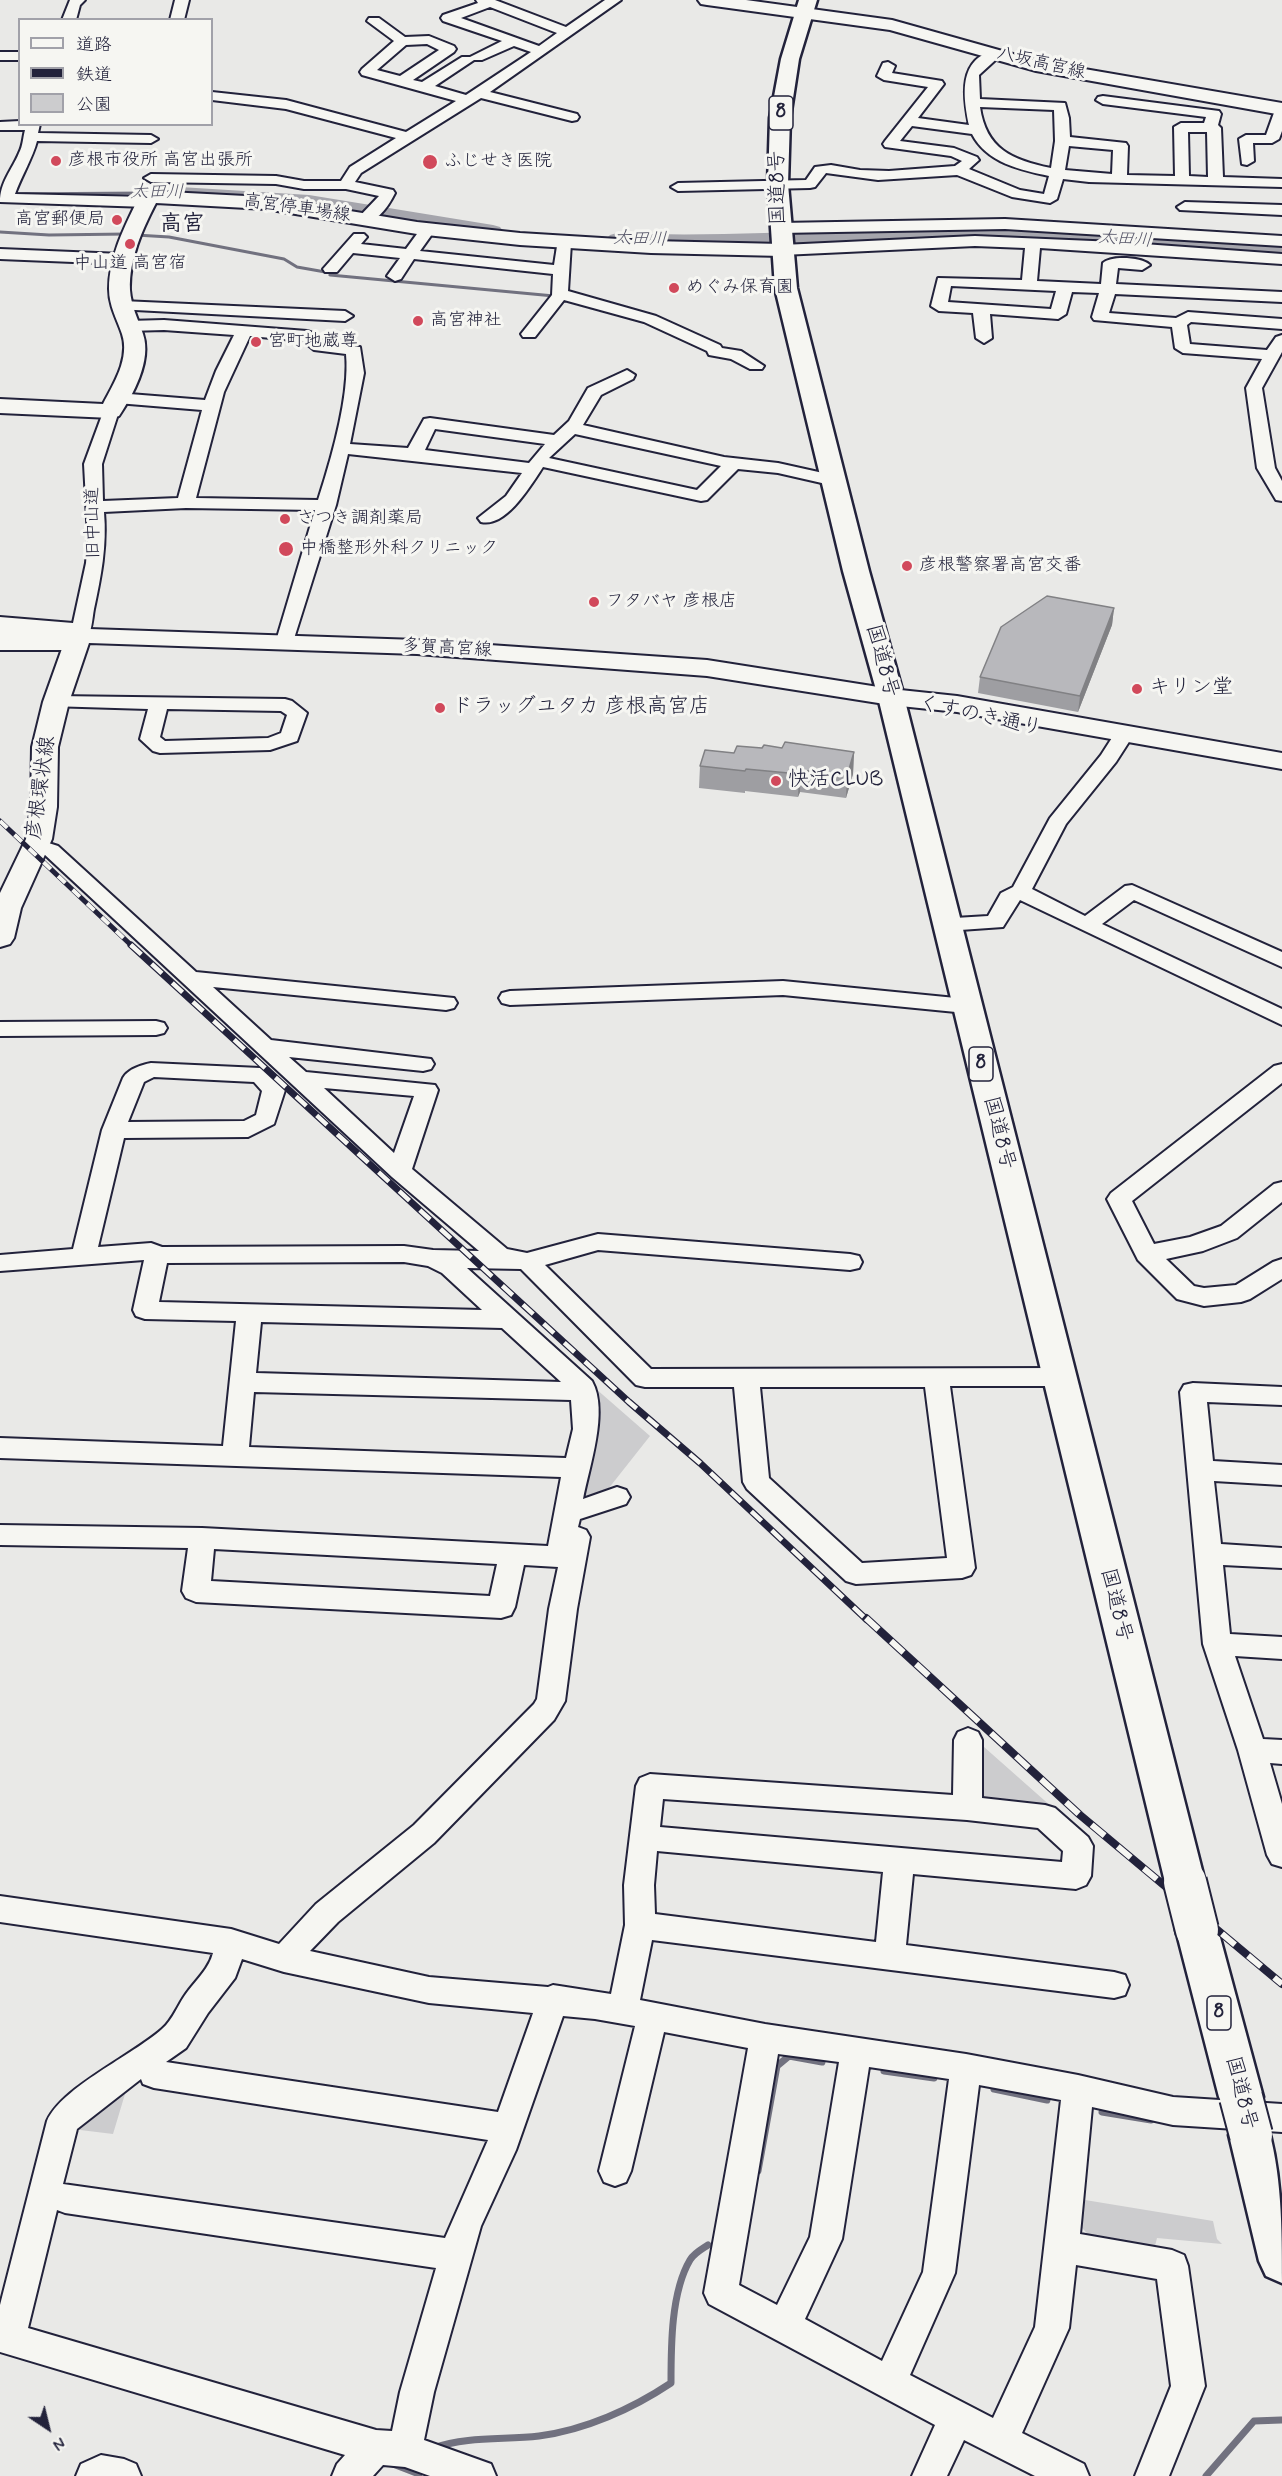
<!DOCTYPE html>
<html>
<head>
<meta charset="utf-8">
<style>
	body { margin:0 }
	#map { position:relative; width:1282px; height:2476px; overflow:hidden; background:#e9e9e7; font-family:Mynerve,"Klee One",sans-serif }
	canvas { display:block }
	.legend { position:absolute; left:18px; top:18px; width:195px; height:108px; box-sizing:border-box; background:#f6f6f2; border:2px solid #a1a1a9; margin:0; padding:8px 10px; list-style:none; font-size:18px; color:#22223b }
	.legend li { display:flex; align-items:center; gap:12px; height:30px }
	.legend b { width:30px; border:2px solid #a1a1a9 }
	.north { position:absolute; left:18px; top:2398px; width:60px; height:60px; -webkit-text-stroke:4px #f6f6f2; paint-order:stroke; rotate:145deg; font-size:16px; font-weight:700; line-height:24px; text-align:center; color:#22223b }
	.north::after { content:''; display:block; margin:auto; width:21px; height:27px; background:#22223b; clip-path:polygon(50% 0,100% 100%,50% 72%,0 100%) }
</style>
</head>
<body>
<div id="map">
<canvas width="1282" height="2476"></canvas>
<ul class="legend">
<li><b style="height:8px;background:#f6f6f2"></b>道路</li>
<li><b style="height:8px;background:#22223b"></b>鉄道</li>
<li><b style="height:16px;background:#ccccce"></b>公園</li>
</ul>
<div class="north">N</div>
</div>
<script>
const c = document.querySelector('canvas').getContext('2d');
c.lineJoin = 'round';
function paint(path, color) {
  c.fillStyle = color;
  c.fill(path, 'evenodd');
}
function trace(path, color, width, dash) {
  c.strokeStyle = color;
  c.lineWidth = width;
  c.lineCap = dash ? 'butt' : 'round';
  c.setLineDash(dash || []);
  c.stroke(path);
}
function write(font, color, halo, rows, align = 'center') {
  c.font = font + ' Mynerve,"Klee One",sans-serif';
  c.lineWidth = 6;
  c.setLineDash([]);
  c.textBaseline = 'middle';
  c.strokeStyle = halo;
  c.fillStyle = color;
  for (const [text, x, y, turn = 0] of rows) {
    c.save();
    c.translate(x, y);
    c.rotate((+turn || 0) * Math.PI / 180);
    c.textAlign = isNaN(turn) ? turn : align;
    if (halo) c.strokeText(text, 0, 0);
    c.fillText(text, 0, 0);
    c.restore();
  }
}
paint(new Path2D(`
	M595 1388 650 1436 605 1493 578 1500 595 1429Z
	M975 1739 1053 1808 992 1804 976 1790Z
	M128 2084 113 2134 64 2128Z
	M1079 2199 1213 2221 1217 2239 1222 2244 1157 2238 1154 2250 1093 2240 1075 2220Z`), '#ccccce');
trace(new Path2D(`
	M0 194 148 193
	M0 232 49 235 127 234
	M136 235 169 237 284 259 297 267 331 273 330 275 554 296
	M554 268 557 242`), '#71717f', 3);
trace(new Path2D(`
	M884 2071 934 2078
	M994 2089 1047 2100
	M1102 2112 1151 2120
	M758 2171 777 2066 789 2056 822 2062
	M433 2448C468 2436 503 2440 539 2436 585 2430 632 2409 671 2383 671 2346 671 2292 690 2260 694 2253 702 2249 708 2245
	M393 2464 419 2474 421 2468
	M1206 2476 1254 2421 1281 2420`), '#71717f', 7);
paint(new Path2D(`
	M180 187 309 195 493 225 500 227 503 231 500 235 493 237 309 207 173 197 170 193 173 189Z
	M1017 225 1282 244V256C1182 250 1082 237 982 237 860 237 739 251 617 245L610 243 606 239 610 235 617 233C751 239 883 224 1017 225Z`), '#a5a5ac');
const minor = new Path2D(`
	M70 0H85L80 5 76 20H62Z
	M175 0H189L184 20H170Z
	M476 0H495L566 27 605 0H621L490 92 577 114 579 117 577 120 572 121 481 98 361 173 355 182 393 190 395 193C389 205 380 219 366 223L358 218 379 196 346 189H304L276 184 151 182 144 178 151 174 276 176 304 181H341L350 167 396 138 286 109 212 100V92L286 100 406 132 456 101 362 75 360 72 362 69 394 41 367 21 369 18H379L405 37 429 36 454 46 456 49 454 52 413 80 422 82 462 57H470L502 41 443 21 441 18 443 15 478 3ZM490 7 557 33 539 46 461 18ZM427 44 439 50 400 76 377 70 406 45ZM514 46 531 52 466 95 435 86 474 60H482Z
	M995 50 1002 54 979 75 980 99 1065 103 1069 118 1070 137 1126 143 1128 146 1127 175 1175 176 1174 127 1181 123H1204L1206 117 1103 104 1096 100 1098 97 1103 96 1219 111 1221 114 1218 125 1221 128 1223 177 1282 179V187L1089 182 1063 179 1057 199 1050 203 1012 197 957 175 878 180 826 173 815 187 810 188 678 191 671 187 678 183 806 180 815 167 831 165 860 170 889 171 955 166 962 161 951 156 885 147 883 144 885 141 928 87 884 80 877 76 883 63 888 62 895 66 892 73 942 81 944 84 918 118 969 125C963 96 958 59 995 50ZM980 107 1054 110 1055 141 1051 168C1012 160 986 149 980 107ZM912 126 972 134C987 163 1021 170 1049 176L1044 194 1020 190 969 169 979 160 977 157 954 148 900 141ZM1188 132H1207L1208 177 1189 176ZM1069 146 1113 150 1112 174 1065 170Z
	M0 52H20V60H0Z
	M1282 106V131L1279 139 1272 143H1253L1254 161 1247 165 1242 164 1239 139 1246 135H1266L1275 110Z
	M20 121V124H40L38 133 151 135 158 139 151 143 37 141C33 157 21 177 15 194L147 197 155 202 147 207 0 202C0 182 12 170 19 153 23 146 23 137 25 130H0V122Z
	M1185 202 1282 205V215L1180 210 1177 207Z
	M1005 219 1282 236V246L1005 229 780 233 772 228 780 223Z
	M427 225 435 230 420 251 554 265 558 240H568L571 243 568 291 656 316 720 345 722 348 741 351 764 366 762 369H750L731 359 709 355 707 351 644 322 564 300 535 337H523L521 334 552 295 553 274 414 259 401 279 395 281 387 276 400 258 353 253 337 272H325L323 269 354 234H364L367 237 361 244 406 249 422 227Z
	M975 236 1116 242 1282 254V264L1040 248 1037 281 1101 284 1103 263C1111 255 1142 257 1150 265L1142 270 1118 268 1116 284 1282 292V302L1115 294 1109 313 1176 318 1188 312 1282 319V329L1191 322 1187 325 1190 344 1267 350 1276 337 1282 335V352L1262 388 1275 468 1282 481V501L1276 500 1257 468 1246 388 1262 359 1183 353 1175 348 1172 327 1094 320 1092 317 1099 293 1072 292 1066 314 1058 319 990 314 992 338 984 343 976 338 973 313 939 311 931 306 938 278 1022 280 1025 248 975 246 782 255 774 250 782 245ZM951 286 1056 291 1051 309 948 302Z
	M0 249 122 254 130 259 122 264 0 259Z
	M122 301 345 311 353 316 345 321 116 309 114 306Z
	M164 320 307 331 313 333 325 343 360 347 364 373 350 444 408 448 424 419 430 418 554 435 569 421 588 388 627 370 635 375 633 379 601 395 583 425 724 457 778 463 841 477 844 481 841 485 835 486 778 473 738 469 707 500 701 501 543 467C531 485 506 528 481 522L478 518 506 496 522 473 348 454 336 505 292 645H278L276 641 315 510 186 508 104 512C107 546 101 576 94 609 92 620 92 631 86 640L80 641 85 646 83 650H0V638L74 640 70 634 0 629V617L73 623 86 563 88 538 84 464 105 407H117L119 411 102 464 103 501 178 498 202 410 117 403 109 398 117 393 205 400 216 371 234 335 164 330 128 331 120 326 128 321ZM250 336 303 341 314 350 346 354C350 395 331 460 318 500L196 498 224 392ZM435 429 545 444 529 463 425 450ZM575 434 721 466 697 490 549 458Z
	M56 696 285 699 292 701 307 713 297 741 270 750 160 753 153 751 140 739 148 709 49 706 46 702 49 698ZM167 709 281 711 287 715 281 733 268 738 165 741 160 737Z
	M1124 728 1131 730 1134 734 1116 762 1066 824 1032 889 1085 916 1125 886 1132 885 1282 952V967L1134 900 1102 924 1282 1009V1025L1020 900 1003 927 946 931 938 929 935 924 938 919 988 916 1001 893 1013 887 1050 818 1101 755 1117 730Z
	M36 839 58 846 196 972 454 998 457 1003 454 1008 446 1010 213 987 271 1040 431 1059 434 1064 431 1069 423 1071 289 1057 306 1072 435 1085 438 1090 412 1169 507 1249 527 1253 598 1234 850 1254 859 1256 862 1262 859 1268 850 1270 598 1250 545 1265 651 1369 1059 1368 1068 1370 1072 1377 1068 1384 1059 1386H950L975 1568 971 1575 962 1578 856 1584 846 1581 747 1489 743 1482 734 1387H645L636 1385 521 1269 467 1268 592 1381C609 1411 589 1467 583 1499L617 1487 626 1490 630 1497 626 1504 580 1519 578 1527 586 1530 590 1537 577 1609 565 1701 554 1720 434 1843 338 1922 310 1951 429 1977 548 1987 553 1985 611 1994 625 1925 624 1885 636 1786 640 1778 650 1774 953 1795 954 1740 958 1732 968 1728 978 1732 982 1740V1798L1045 1805 1055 1808 1088 1837 1093 1846 1091 1876 1086 1885 1076 1889 913 1874 906 1945 1114 1972 1125 1975 1129 1985 1125 1995 1114 1998 652 1940 640 2000 765 2024 966 2054 1078 2075 1173 2097 1282 2104V2132L1173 2125 1092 2107 1080 2234 1172 2250 1184 2255 1188 2266 1205 2386 1169 2476H1135L1171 2386 1157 2279 1076 2265 1069 2328 1022 2433 1084 2464 1089 2476H1035L964 2440 947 2476H912L935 2425 709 2304 704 2293 748 2048 664 2032 631 2171 626 2182 615 2186 604 2182 599 2171 635 2026 595 2019 563 2016 516 2150 481 2226 434 2392 424 2440 491 2464 496 2476H430L405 2467 383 2465 373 2476H332L337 2464 345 2455 0 2352V2305L47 2121C62 2087 133 2055 162 2029 173 2020 179 2002 188 1991 198 1978 209 1968 213 1953L0 1922V1896L231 1929 279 1944 316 1904 414 1825 534 1704 537 1699 549 1609 558 1567 524 1565 515 1607 511 1615 501 1618 196 1602 186 1598 182 1591 188 1548 0 1545V1525L202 1528 548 1546 561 1477 0 1458V1438L223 1446 236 1321 145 1319 136 1316 133 1310 144 1260 0 1271V1255L73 1249 102 1130 123 1078C128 1069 141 1065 151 1063L260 1068 268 1070 285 1090 274 1124 248 1137 124 1138 98 1247 151 1243 162 1247 404 1246 433 1250 479 1251 392 1177 44 854 29 849 26 845 29 841ZM154 1077 254 1082 262 1091 256 1115 244 1121 128 1122 144 1082ZM324 1088 414 1096 394 1153ZM404 1262 428 1266 442 1273 482 1310 159 1302 167 1263ZM261 1322 502 1328 561 1382 256 1373ZM760 1387H925L947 1558 862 1563 769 1478ZM254 1392 571 1400 573 1429 566 1458 249 1447ZM214 1549 497 1564 490 1596 211 1581ZM663 1799 967 1820 1038 1828 1063 1851 1062 1862 660 1827ZM657 1851 883 1872 876 1942 655 1914 654 1885ZM242 1959 284 1972 429 2003 533 2013 498 2112 166 2062 186 2048 208 2013 235 1978ZM778 2054 839 2062 810 2237 777 2305 739 2285ZM869 2067 949 2079 923 2272 882 2361 805 2319 842 2239ZM141 2079 143 2084 154 2088 488 2140 445 2238 63 2184 77 2129ZM979 2085 1061 2100 1035 2327 993 2418 910 2375 955 2273ZM57 2210 65 2213 436 2268 400 2392 392 2431 376 2430 28 2328Z
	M783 981 966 999 974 1001 977 1006 974 1011 966 1013 783 995 510 1005 502 1003 499 998 502 993 510 991Z
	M156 1021 164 1023 167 1028 164 1033 156 1035 0 1036V1022Z
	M1282 1064V1083L1132 1201 1154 1244 1190 1237 1221 1226 1274 1184 1282 1182V1202L1237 1238 1203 1251 1166 1259 1194 1286 1204 1288 1236 1285 1273 1262 1282 1259V1279L1250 1299 1241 1302 1204 1306 1177 1299 1138 1260 1107 1199 1111 1193 1274 1066Z
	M1193 1383 1282 1387V1405L1207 1402 1213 1461 1282 1465V1485L1214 1481 1221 1544 1282 1548V1568L1223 1565 1230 1634 1282 1637V1659L1235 1656 1263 1739 1282 1740V1764L1270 1763 1282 1804V1867L1272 1864 1267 1855 1238 1750 1203 1644 1180 1392 1184 1385Z
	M101 2455 124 2459 136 2464 141 2476H76L81 2464Z`);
const major = new Path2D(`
	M698 0H746L892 20 1038 61 1282 103V115L1036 71 890 30 707 5 701 4Z
	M149 191 265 197 417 222 520 233 651 241 782 244 789 246 792 250 789 254 782 256 651 253 520 245 417 234 265 209 156 203C142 230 129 259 130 290 131 306 138 319 143 334 152 360 133 395 119 416L111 418 0 413V399L103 404C114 383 130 358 122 334 117 319 109 306 109 289 109 256 125 226 139 197L142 193Z
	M0 626 417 640 707 660 891 689 957 696 1282 753V769L957 712 891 705 707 676 417 654 89 643 69 702 58 747 57 807 52 839 21 908 14 938 10 944 0 947V893L26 839 31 807 32 747 43 702 64 643 0 640Z`);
const highway = new Path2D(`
	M799 0H817L799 59 790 118 788 184 797 288 869 571 904 697 1205 1882 1199 1894 1185 1899 1171 1894 1165 1882 878 697 843 571 775 288 768 184 770 118 781 59Z
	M1197 1912 1212 1917 1218 1930 1263 2097 1256 2111 1241 2117 1226 2111 1219 2097 1176 1930 1182 1917Z
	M1251 2115 1266 2121C1282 2171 1282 2228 1282 2283L1266 2276 1259 2261 1229 2135 1236 2121Z`);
trace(minor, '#22223b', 4);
trace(major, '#22223b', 4);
trace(highway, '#22223b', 5);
paint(minor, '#f6f6f2');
paint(major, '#f6f6f2');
paint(highway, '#f6f6f2');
const railFar2 = new Path2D(`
	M0 821 132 946`);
const railFar1 = new Path2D(`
	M131 945 629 1402 700 1463 867 1620`);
const rail = new Path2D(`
	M866 1618 1080 1815 1282 1984`);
trace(railFar2, '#22223b', 5);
trace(railFar1, '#22223b', 7);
trace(rail, '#22223b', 8);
trace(railFar2, '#f6f6f2', 4, [10]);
trace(railFar1, '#f6f6f2', 4.5, [14]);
trace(rail, '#f6f6f2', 6, [17]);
const highwayBridge = new Path2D(`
	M1185 1882 1197 1930
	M1241 2097 1251 2135`);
trace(highwayBridge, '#22223b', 46, []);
trace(highwayBridge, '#f6f6f2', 42);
paint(new Path2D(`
	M1114 608 1112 625 1078 712 978 693 980 677Z
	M762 748 854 752 853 774 846 798 800 792 798 797 745 791V793L699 788 700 766 734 753Z`), '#9e9ea2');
paint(new Path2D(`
	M1114 608 1112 625 1078 712 1080 696Z
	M854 752 853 774 846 798 847 776Z
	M801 770 800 792 798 797 799 774Z`), '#818184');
const building = new Path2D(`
	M1047 596 1114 608 1080 696 980 677 1001 627Z
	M785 742 854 752 847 776 801 770 799 774 746 769 745 771 700 766 705 750 734 753 737 746 762 748 764 745 782 748Z`);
paint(building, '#b8b8bc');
trace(building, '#818184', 1.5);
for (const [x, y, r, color] of [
	[56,161,6,"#d1495b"],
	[430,162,8,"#d1495b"],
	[117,220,6,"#d1495b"],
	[130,244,6,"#d1495b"],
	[674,288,6,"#d1495b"],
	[418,321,6,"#d1495b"],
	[256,342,6,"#d1495b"],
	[285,519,6,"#d1495b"],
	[286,549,8,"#d1495b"],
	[907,566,6,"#d1495b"],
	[594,602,6,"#d1495b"],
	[1137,689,6,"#d1495b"],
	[440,708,6,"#d1495b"],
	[776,781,6,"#d1495b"]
]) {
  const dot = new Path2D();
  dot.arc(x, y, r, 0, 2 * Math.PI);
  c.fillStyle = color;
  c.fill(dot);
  trace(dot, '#f6f6f2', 2);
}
write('18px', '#22223b', '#f6f6f2', [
	["八坂高宮線",1041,64,13],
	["高宮停車場線",297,209,8],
	["旧中山道",94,523,-91],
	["多賀高宮線",447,649,3]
]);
write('18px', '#22223b', '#f6f6f2', [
	["彦根市役所 高宮出張所",68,161],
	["ふじせき医院",444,162],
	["高宮郵便局",105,220,"right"],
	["中山道 高宮宿",130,264,"center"],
	["めぐみ保育園",686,288],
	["高宮神社",430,321],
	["宮町地蔵尊",268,342],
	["さつき調剤薬局",297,519],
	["中橋整形外科クリニック",300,549],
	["彦根警察署高宮交番",919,566],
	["フタバヤ 彦根店",606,602]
], 'left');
write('italic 18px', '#565668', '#f6f6f2', [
	["太田川",157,193],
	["太田川",640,240,2],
	["太田川",1125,240,4]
]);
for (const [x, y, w] of [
	[781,113,24],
	[981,1064,24],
	[1219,2013,24]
]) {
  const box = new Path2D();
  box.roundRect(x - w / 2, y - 17, w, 34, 4.5);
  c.fillStyle = '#f6f6f2';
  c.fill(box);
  trace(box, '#22223b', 1.5);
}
write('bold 20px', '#22223b', null, [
	["8",781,113],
	["8",981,1064],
	["8",1219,2013]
]);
write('21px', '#22223b', '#f6f6f2', [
	["国道8号",779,188,-91],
	["国道8号",881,661,75],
	["くすのき通り",980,717,12],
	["彦根環状線",42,788,-82],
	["国道8号",998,1133,76],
	["国道8号",1115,1605,76],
	["国道8号",1240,2093,76]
]);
write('21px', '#22223b', '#f6f6f2', [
	["キリン堂",1149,689],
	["ドラッグユタカ 彦根高宮店",452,708],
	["快活CLUB",788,781]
], 'left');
write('bold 22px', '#22223b', '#f6f6f2', [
	["高宮",182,225]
]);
</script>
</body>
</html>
